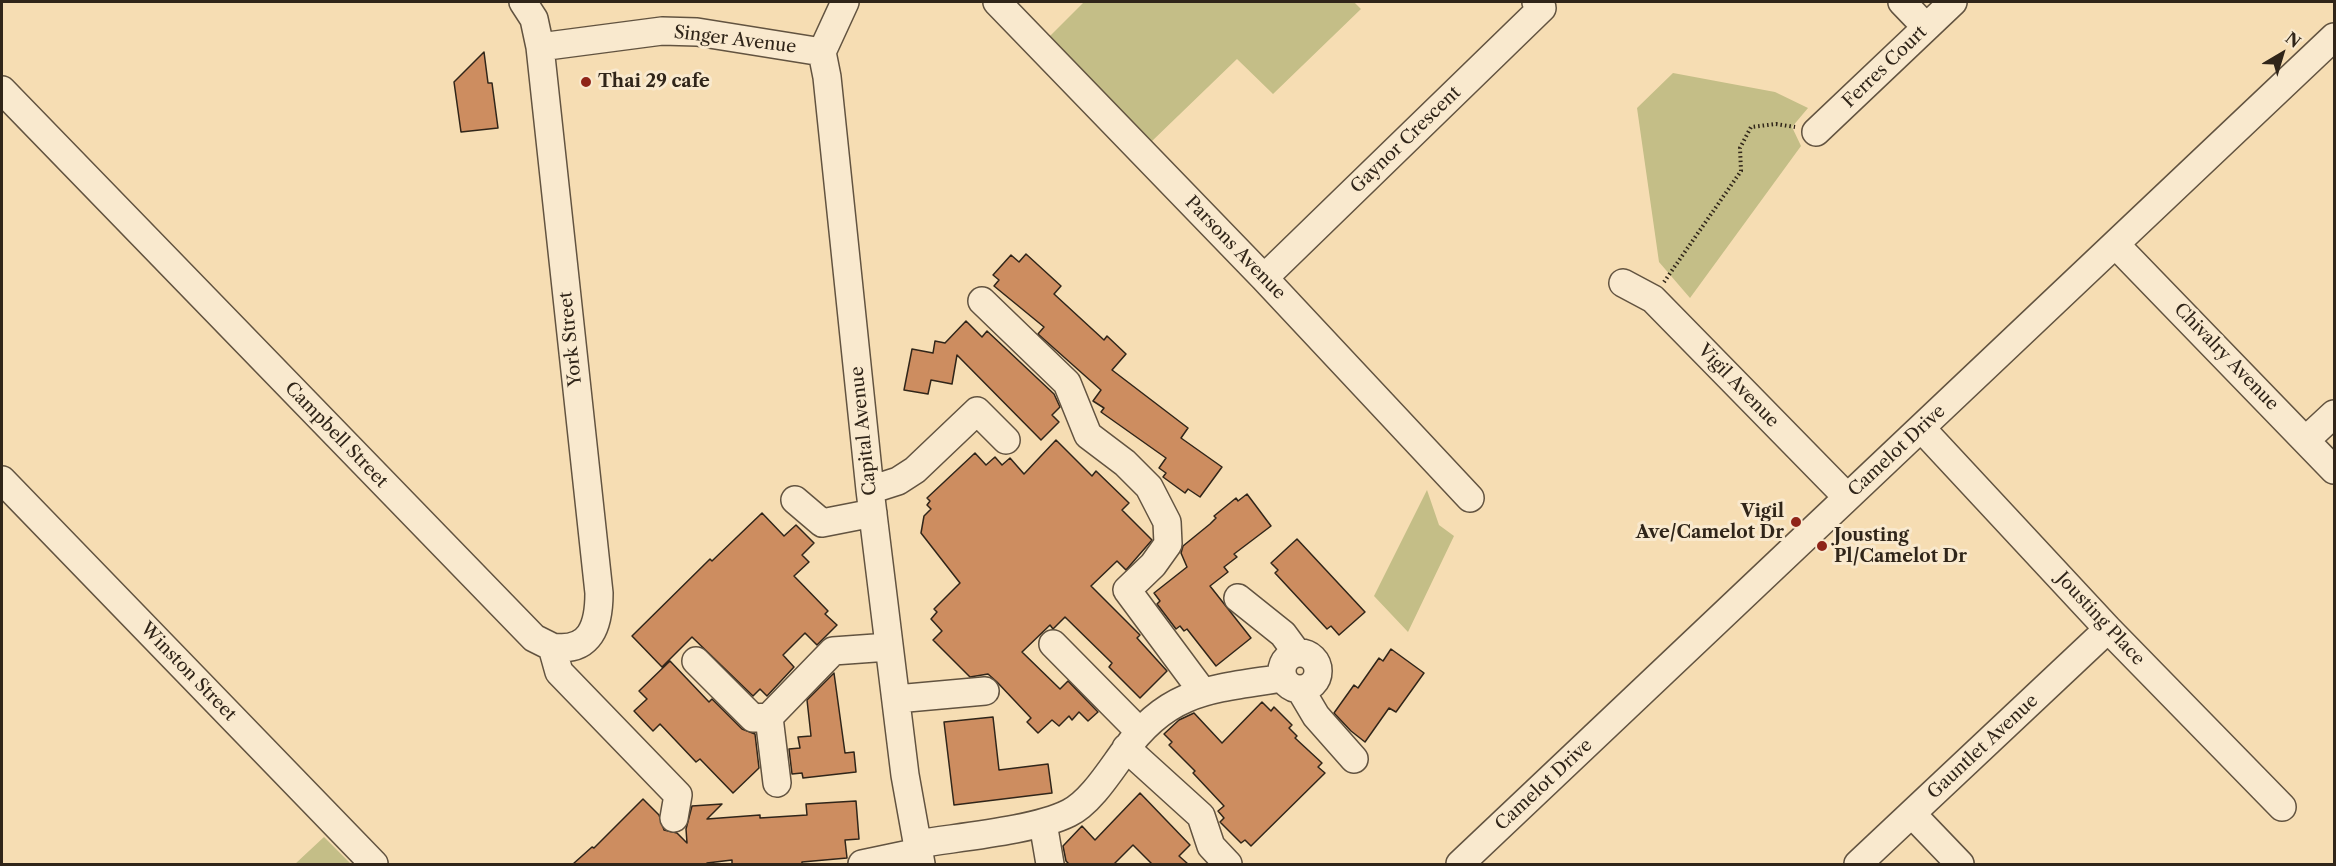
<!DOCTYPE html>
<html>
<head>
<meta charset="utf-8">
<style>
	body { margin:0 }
	#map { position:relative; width:2336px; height:866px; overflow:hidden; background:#f6ddb3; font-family:"Libre Caslon Text",serif }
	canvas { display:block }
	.frame { position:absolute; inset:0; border:3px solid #302519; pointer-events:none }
	.north { position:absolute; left:2252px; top:24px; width:60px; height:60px; -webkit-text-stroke:4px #f9e9ce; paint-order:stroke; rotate:38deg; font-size:16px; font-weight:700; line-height:24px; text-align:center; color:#302519 }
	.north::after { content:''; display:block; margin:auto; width:21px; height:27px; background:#302519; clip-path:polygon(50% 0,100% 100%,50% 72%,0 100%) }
</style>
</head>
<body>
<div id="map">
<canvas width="2336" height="866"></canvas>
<div class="frame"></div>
<div class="north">N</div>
</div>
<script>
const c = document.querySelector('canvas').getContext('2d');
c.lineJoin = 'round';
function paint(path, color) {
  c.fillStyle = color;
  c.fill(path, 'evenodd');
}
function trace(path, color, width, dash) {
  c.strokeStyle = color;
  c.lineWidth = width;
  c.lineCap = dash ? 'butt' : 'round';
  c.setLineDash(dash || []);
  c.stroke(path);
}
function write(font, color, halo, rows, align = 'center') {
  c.font = font + ' "Libre Caslon Text",serif';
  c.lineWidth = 6;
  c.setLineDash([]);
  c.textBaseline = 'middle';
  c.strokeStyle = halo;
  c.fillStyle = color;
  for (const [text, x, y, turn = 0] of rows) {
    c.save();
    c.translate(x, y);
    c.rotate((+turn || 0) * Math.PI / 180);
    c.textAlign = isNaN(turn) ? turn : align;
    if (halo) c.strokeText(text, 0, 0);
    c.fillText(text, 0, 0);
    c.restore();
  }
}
paint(new Path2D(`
	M1084 2H1354L1361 9 1273 94 1237 59 1150 143 1049 37Z
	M1673 73 1775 92 1808 108 1792 127 1801 146 1690 298 1659 262 1637 108Z
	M1427 490 1439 525 1454 536 1408 632 1374 596Z
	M324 837 351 864H295Z`), '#c4be87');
const building = new Path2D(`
	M484 52 488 83H492L498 128 461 132 454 82Z
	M1026 254 1061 286 1054 294 1104 340 1107 336 1126 354 1112 370 1188 428 1181 438 1222 467 1200 497 1188 489 1185 493 1163 477 1166 473 1159 468 1166 458 1101 412 1104 408 1093 401 1101 390 1038 334 1044 327 994 286 999 280 993 275 1011 255 1019 262Z
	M966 321 982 337 987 331 1054 394 1060 407 1052 415 1059 422 1041 440 957 355 952 384 931 380 928 394 904 390 912 349 933 353 935 341 945 343Z
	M1056 440 1092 476 1096 471 1129 503 1122 510 1152 540 1126 570 1117 561 1091 586 1140 635 1137 638 1167 671 1140 698 1109 667 1112 663 1065 617 1053 629 1050 625 1022 652 1060 689 1068 681 1098 712 1088 721 1079 712 1072 720 1069 716 1059 726 1052 720 1038 733 1027 722 1031 718 997 682 988 674 970 677 933 640 942 631 931 619 937 612 934 609 960 583 921 533 924 516 931 509 927 505 930 501 927 498 975 453 986 465 995 457 1002 465 1010 458 1024 474Z
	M1247 494 1271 526 1234 554 1237 557 1224 567 1228 572 1210 586 1251 638 1216 666 1187 629 1184 631 1180 626 1176 629 1157 604 1160 601 1154 593 1187 567 1181 553 1183 546 1210 524 1216 518 1214 516 1236 498 1238 501Z
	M762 513 784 536 796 525 814 543 802 555 809 562 794 576 828 611 825 614 837 625 817 645 805 633 783 655 794 667 767 696 760 689 753 696 692 637 662 667 632 636 710 559 712 561Z
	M1297 539 1365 612 1339 635 1331 626 1327 629 1275 573 1278 570 1271 563Z
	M1391 649 1424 673 1396 712 1389 708 1365 742 1351 731 1334 713 1354 685 1358 688 1379 658 1383 661Z
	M670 661 709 702 712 699 742 729 755 734 759 768 733 793 700 759 696 762 660 724 653 731 634 711 647 699 639 691Z
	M834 673 845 753 854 752 856 772 803 778 802 773 792 774 789 749 800 748 798 737 811 736 807 700Z
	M1262 702 1271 711 1274 707 1292 725 1289 728 1297 736 1295 738 1322 763 1318 767 1325 773 1251 846 1245 840 1241 843 1220 822 1224 818 1218 811 1224 806 1193 773 1195 771 1169 745 1172 742 1164 734 1179 720 1194 713 1222 743Z
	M993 717 999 770 1048 764 1052 793 954 805 944 722Z
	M1140 793 1190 845 1179 856 1188 864H1152L1133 845 1114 864H1069L1066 861 1063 846 1082 826 1095 840Z
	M643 799 659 815 664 830 677 833 687 843 686 829 692 806 722 804 707 819 760 815V818L807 815 806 804 856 801 859 839 845 840 847 858 802 862V864H732V860L707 863 709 864H573L592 847 594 848Z`);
paint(building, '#cd8d60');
trace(building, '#302519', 1.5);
const minor = new Path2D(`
	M523 2 534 19 540 47 599 593C599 625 591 653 552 647
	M845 2 822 52 827 77 870 490 905 775 921 864
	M997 2 1264 278 1470 498
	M1902 2 1926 27
	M540 47 662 31 697 32 822 52
	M2 90 534 638 552 647 559 672 678 795 674 818
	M1816 132 1953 2
	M2116 245 2334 470
	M1264 278 1542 8 1536 2
	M1623 283 1653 299 1847 497
	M982 301 1067 383 1088 435 1125 463 1149 487 1167 522 1168 544 1153 565 1127 590 1202 691
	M1921 428 2108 629 2282 807
	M2306 440 2334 414
	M2 480 374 864
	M870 490 898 481 915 470 977 411 1006 440
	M795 500 822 523 873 513
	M1238 598 1283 634 1297 653
	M1053 644 1139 731
	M1282 671a18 18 0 1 1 36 0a18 18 0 1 1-36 0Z
	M696 661 753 718 769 717 833 651 889 647
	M1300 689 1316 716 1354 759
	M896 699 985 691
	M769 717 777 783
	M1126 748 1201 816 1211 846 1228 864
	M1912 814 1960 864
	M1043 823 1050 864
	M917 844C959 837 1033 831 1069 813 1090 803 1110 771 1124 752 1168 689 1213 689 1283 678
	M862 864 919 852
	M1460 864 2334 37
	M1858 864 2108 629`);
trace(minor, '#625340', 30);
trace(new Path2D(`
	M1664 282 1741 171 1740 148 1751 127 1776 124 1795 127`), '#302519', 4, [1.5, 3]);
trace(minor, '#f9e9ce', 27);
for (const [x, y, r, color] of [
	[586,82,6,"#8f2418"],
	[1796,522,6,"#8f2418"],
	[1822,546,6,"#8f2418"]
]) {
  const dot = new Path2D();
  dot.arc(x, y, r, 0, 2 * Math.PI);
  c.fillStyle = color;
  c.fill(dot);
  trace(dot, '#f9e9ce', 2);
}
write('18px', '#302519', '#f9e9ce', [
	["Singer Avenue",735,40,7],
	["Ferres Court",1885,67,-44],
	["Gaynor Crescent",1406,140,-44],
	["Parsons Avenue",1235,248,46],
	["York Street",571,339,-96],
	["Chivalry Avenue",2226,357,46],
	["Vigil Avenue",1738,386,46],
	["Capital Avenue",864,431,-96],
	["Campbell Street",336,435,46],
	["Camelot Drive",1897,451,-43],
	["Jousting Place",2100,619,47],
	["Winston Street",188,672,46],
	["Gauntlet Avenue",1983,747,-43],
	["Camelot Drive",1544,785,-43]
]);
write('bold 18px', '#302519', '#f9e9ce', [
	["Thai 29 cafe",598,82],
	["Vigil",1784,512,"right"],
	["Ave/Camelot Dr",1784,533,"right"],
	["Jousting",1834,536],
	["Pl/Camelot Dr",1834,557]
], 'left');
</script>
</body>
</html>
